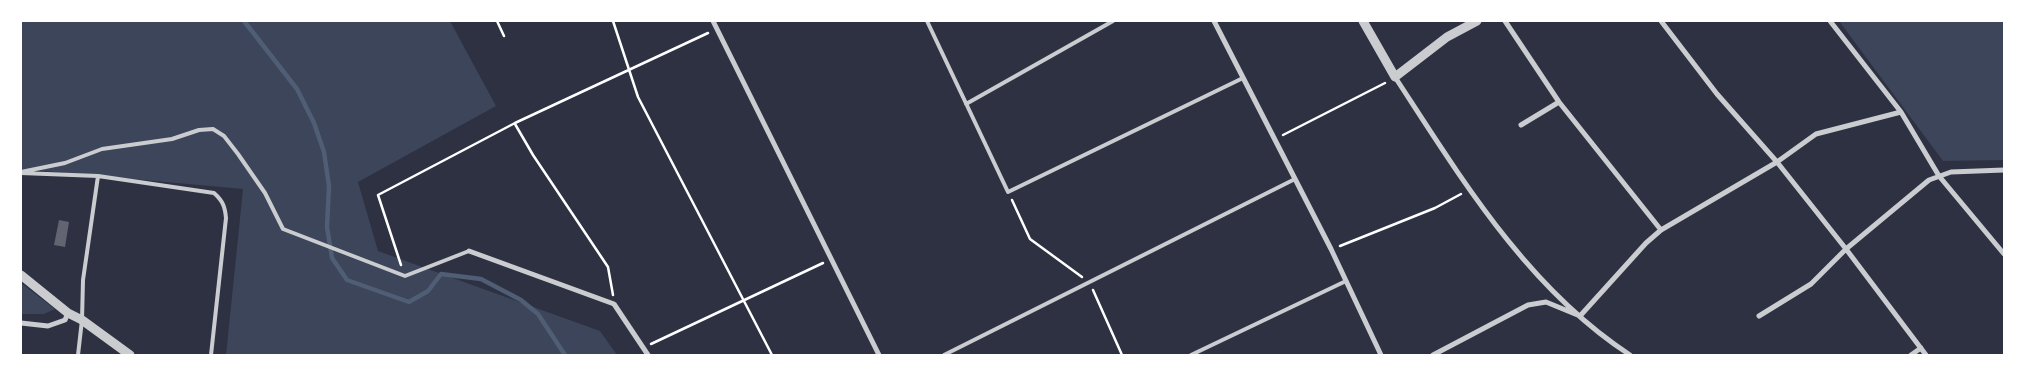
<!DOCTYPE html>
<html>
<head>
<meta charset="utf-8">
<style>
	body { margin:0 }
	#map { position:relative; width:2025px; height:376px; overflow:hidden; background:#2d3142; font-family:Merriweather,serif }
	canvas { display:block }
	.frame { position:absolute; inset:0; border:22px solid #fff; pointer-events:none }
</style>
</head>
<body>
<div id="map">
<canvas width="2025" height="376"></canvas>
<div class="frame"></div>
</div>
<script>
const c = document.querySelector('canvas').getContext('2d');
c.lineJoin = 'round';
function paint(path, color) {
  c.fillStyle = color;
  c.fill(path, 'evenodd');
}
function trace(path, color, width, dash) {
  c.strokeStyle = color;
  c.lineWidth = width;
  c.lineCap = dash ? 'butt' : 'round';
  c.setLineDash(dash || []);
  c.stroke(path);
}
paint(new Path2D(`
	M21 21H450L496 106 358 182 378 251 600 331 617 355H226L243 189 21 169Z
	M1839 21H2004V160L1943 161Z
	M21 283 55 309 44 314H21Z`), '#3c4559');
trace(new Path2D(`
	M244 21 297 89 314 123 324 152 329 186 327 227 332 258 347 280 409 302 428 291 441 274 481 279 521 300 538 314 565 355`), '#4f5d75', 4.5);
paint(new Path2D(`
	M59 220 69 222 65 247 54 245Z`), '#626471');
trace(new Path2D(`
	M497 21 504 36
	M613 21 638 97 772 355
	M515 124 533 155 608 267 613 295
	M1283 135 1385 83
	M1012 200 1030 239 1082 277
	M1340 246 1435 208 1461 194
	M401 265 378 195 515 123 708 33
	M1093 290 1122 355
	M651 344 823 263`), '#fff', 2.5);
trace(new Path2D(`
	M927 21 1008 192 1243 78
	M966 104 1113 21
	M21 172 65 163 102 149 172 139 199 130 213 129 224 136 238 154 265 193 283 229 405 276 469 251
	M21 173 98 176 214 193C223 201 225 207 226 218L211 355
	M78 355 82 320 83 280 98 176
	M944 355 1295 179
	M1191 355 1346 281`), '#caccd0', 4);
trace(new Path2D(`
	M713 21 879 355
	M1214 21 1331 249 1381 355
	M1505 21 1559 102 1661 230
	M1661 21 1717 94 1777 162 1846 249 1926 355
	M1830 21 1901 112 1939 176 2004 254
	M1395 77C1461 178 1527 288 1630 355
	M1521 125 1559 102
	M469 251 614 304 648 355
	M1759 316 1811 284 1846 249 1929 180 1951 172 2004 170
	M21 323 48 326 65 320 68 313
	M1433 355 1528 305 1546 302 1580 316 1646 243 1661 230 1777 162 1816 134 1901 112
	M1911 355 1921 348`), '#caccd0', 5);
trace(new Path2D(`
	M1363 21 1395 77 1447 37 1477 21
	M21 275 68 313 82 320 130 355`), '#caccd0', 9);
</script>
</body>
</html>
